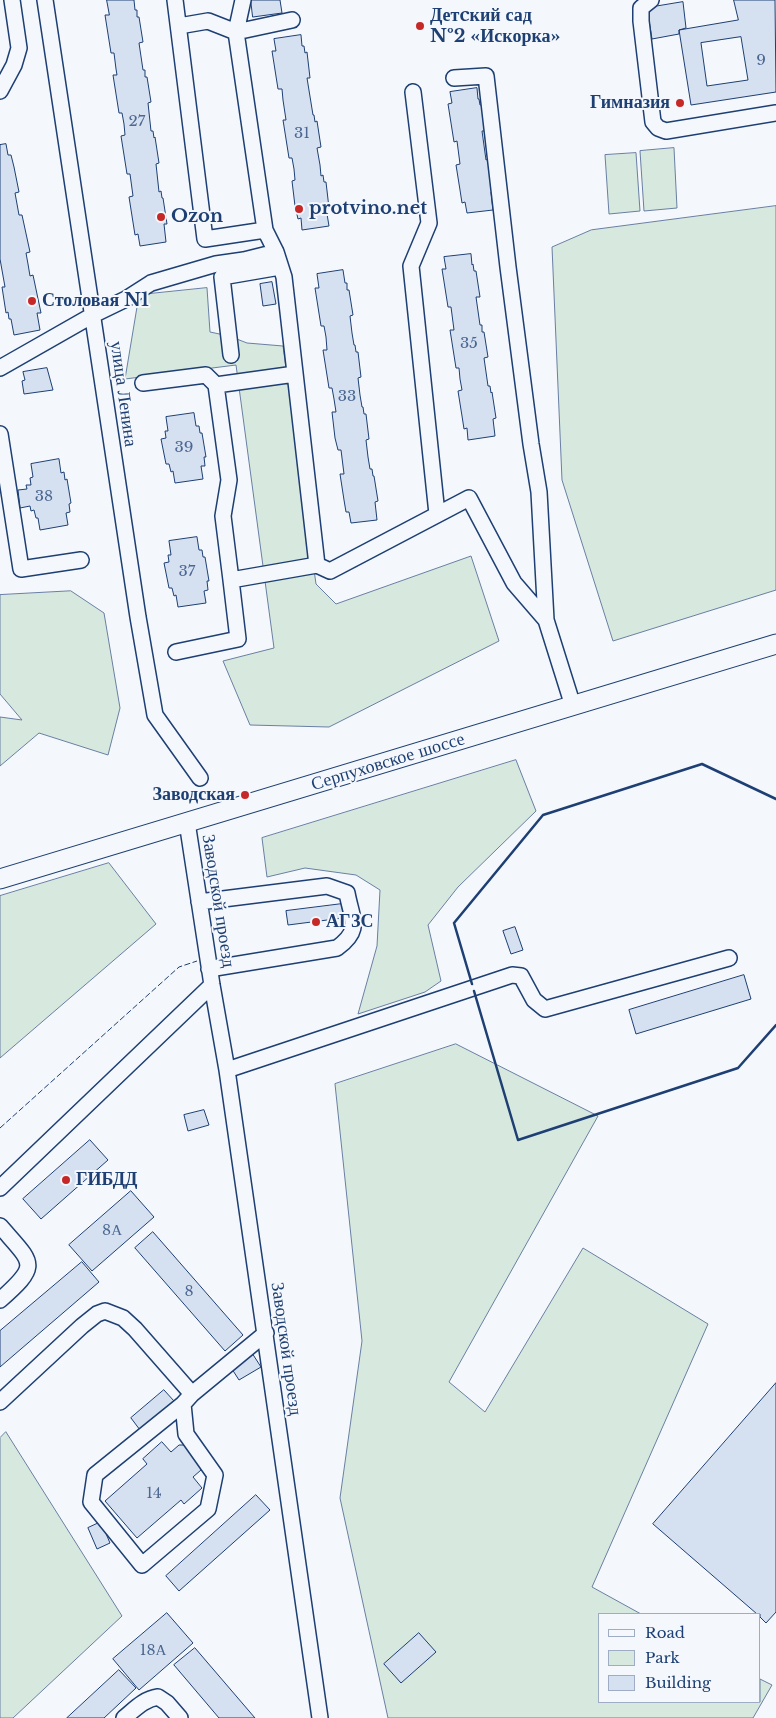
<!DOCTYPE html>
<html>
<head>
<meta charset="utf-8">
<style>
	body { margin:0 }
	#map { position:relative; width:776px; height:1718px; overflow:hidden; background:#f4f7fb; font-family:"Libre Baskerville",serif }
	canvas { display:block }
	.legend { position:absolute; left:598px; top:1613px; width:162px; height:90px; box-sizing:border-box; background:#f4f7fb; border:1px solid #9eadc5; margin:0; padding:6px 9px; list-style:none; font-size:15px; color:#1d3f73 }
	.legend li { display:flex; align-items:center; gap:10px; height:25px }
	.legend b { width:25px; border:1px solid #9eadc5 }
</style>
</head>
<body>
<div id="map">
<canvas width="776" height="1718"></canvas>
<ul class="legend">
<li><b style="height:6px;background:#f4f7fb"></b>Road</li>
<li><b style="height:14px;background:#d7e8df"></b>Park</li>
<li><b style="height:14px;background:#d5e0f0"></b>Building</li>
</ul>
</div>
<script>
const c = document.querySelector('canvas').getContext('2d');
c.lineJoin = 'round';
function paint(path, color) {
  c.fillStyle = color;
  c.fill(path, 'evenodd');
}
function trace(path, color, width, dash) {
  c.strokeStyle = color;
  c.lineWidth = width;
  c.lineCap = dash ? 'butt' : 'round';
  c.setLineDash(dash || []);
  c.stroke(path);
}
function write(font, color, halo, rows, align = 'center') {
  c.font = font + ' "Libre Baskerville",serif';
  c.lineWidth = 4;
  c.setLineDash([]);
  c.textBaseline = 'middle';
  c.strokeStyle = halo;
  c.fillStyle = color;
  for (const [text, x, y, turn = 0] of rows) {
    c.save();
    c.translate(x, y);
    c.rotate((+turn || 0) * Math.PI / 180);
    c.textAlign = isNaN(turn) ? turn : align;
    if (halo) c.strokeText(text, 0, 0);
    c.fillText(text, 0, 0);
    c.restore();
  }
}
const green = new Path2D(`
	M674 148 677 208 644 211 640 151Z
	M636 153 640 211 609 214 605 155Z
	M776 206V590L613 641 562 480 552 247 591 230Z
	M207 288 210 332 229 336 247 343 283 346 316 584 336 604 471 556 499 641 329 727 250 725 223 661 274 648 236 365 125 379 139 295Z
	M71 591 104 613 120 708 108 755 39 733 0 766V717L22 720 0 694V595Z
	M516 760 536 811 458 887 428 925 441 981 425 992 358 1014 377 946 380 890 356 875 305 868 267 877 262 838Z
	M109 863 156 924 0 1058V896Z
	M456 1044 598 1116 449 1382 485 1412 583 1248 708 1324 592 1587 641 1614H600V1702H760V1679L772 1685 753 1718H388L340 1498 362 1341 335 1084Z
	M6 1432 122 1616 13 1718H0V1438Z`);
paint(green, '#d7e8df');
trace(green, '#687fa3', 1);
const building = new Path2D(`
	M107 0H134L135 10H137V17H139L143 42 139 43 143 70H145V77H147L151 102 148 103 151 131H153L154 138 155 137 159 163 156 164 159 192 161 191 162 198H163L167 224H164L166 242 140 246 138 234 135 235 129 197 133 196 130 174H127L121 136 125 135 124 124 122 113H119L113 75H117L116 69 114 53H111L105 15H109Z
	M251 0H280L282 13 253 17Z
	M734 0H775L776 92 691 105 679 30 738 20ZM741 37 748 80 707 86 701 43Z
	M683 2 686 28 679 30V34L652 39 647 8Z
	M301 35 302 46H304L305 53 307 52 310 78H307L313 115H314L315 122 317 121 321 147 317 148 320 165 321 176 323 175 324 182H326L329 208H326L329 226 302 230 301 218 298 219 295 206 292 181 295 180 294 169 292 158H289L283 120H286L283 100 282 89H278L272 51H276L274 39Z
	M477 88 478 99H479L480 105H482L486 131H482L486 160 488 159 489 166H490L494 192H491L493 210 467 213 465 202 462 203 460 190 456 165 460 164 457 141 454 142 448 104 452 103 450 92Z
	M6 144 8 155H11L14 167 19 192 15 193 19 215H22L30 252 26 253 28 264 30 276 33 275 41 313H37L40 330 14 335 11 319H9L8 312 6 313 2 287H5L0 259V145Z
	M471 254 472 265 473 264 474 271H476L480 297H476L480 325H482V332H484L488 357 484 358 488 386H490L491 393 492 392 496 418 493 419 495 436 468 440 467 428 464 429 462 416 458 391 462 390 460 379 459 368H456L450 330H454L451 307H448L442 269H446L444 257Z
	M343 270 345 283H347V290H349L353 315 350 316 352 333 354 345H355L356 352H358L361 377 358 378 360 395 362 407H363L364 414H366L369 439 366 440 368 457 370 469H372L373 476H374L378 501 375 502 377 520 351 523 349 512H346L344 500 340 474H344L341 450H338L335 438 332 412H336L334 399 332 388H329L323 350H327L326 337 324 326H321L315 288H319L317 274Z
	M272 282 276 304 263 306 260 284Z
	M47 368 53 390 24 394 22 381 25 380 23 372Z
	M194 413 196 426H199L200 433H202L206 457H204L205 466H201L203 479 175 483 173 471 171 472 169 464H166L161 439 166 438 165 431H168L166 417Z
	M59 459 61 473 64 472 65 480 67 479 71 503 69 504 70 512 66 513 68 525 40 530 38 518H36L34 510 31 511 30 506 20 508 18 490 27 489 26 485H31L30 478 33 477 31 464Z
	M197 537 199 550H202L203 557H205L209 581H207L208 590 204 591 206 603 178 607 176 595 174 596 172 588H169L164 563 169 562 168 555H171L169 541Z
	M342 904 343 918 288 925 286 911Z
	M515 927 523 950 511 954 503 931Z
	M744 975 751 999 636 1034 629 1010Z
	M204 1110 209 1125 188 1131 184 1115Z
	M90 1140 108 1160 41 1219 23 1199Z
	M131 1191 154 1217 92 1271 69 1245Z
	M153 1232 243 1335 225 1351 135 1248Z
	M82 1262 99 1282 0 1367V1331Z
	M252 1353 261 1367 239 1380 230 1366Z
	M776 1383V1612L766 1623 760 1617V1614H757L653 1524Z
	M164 1390 174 1401 140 1430 131 1418Z
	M162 1442 171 1452 179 1445H186L201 1462V1470L193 1477 202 1488 184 1504 181 1500 137 1538 105 1501 147 1464 143 1459Z
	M256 1495 270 1510 179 1591 166 1576Z
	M101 1522 110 1543 97 1549 88 1528Z
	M167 1613 193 1643 139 1690 113 1659Z
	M419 1633 436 1652 401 1683 384 1664Z
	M195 1648 255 1718H219L174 1665Z
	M119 1670 136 1688 104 1718H67Z`);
paint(building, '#d5e0f0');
trace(building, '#1d3f73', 1);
const minor = new Path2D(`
	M45 0 138 617 155 715 200 778
	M175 0 205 239 265 230 276 252 284 277 317 565 330 571 469 498 514 583 546 620 573 706
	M243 0 236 32 265 230
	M651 0 641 8V21L653 122 658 128 666 131 776 113
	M179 26 208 21 236 32 292 20
	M454 78 486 76 508 267 531 444 539 492 546 620
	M0 91 14 65 19 48 12 0
	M413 92 429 223 411 266 437 514
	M231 355 222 277 280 267
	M0 368 93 315 126 299 151 283 216 264 244 260 276 252
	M295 374 216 385 229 480 223 516 231 580 317 565
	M143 383 206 375 216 385
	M0 434 21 569 81 560
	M176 652 238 639 231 580
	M187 822 212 985 227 1070 320 1718
	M199 902 327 886 347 893C352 920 362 930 337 948L209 969
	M227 1070 512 975 521 976 534 1000 545 1009 729 958
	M0 1188 212 985
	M0 1226C33 1264 41 1264 0 1300
	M0 1402 82 1326 97 1314 105 1311 123 1318 135 1329 192 1394
	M183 1404 95 1475 91 1502 142 1565 208 1509 215 1475 186 1434 183 1404 192 1394 266 1333
	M124 1718C135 1709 144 1699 158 1697L167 1703 180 1718`);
const major = new Path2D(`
	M0 879 776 644`);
trace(minor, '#1d3f73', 18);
trace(major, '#1d3f73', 21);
trace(minor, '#f4f7fb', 15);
trace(major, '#f4f7fb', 19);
trace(new Path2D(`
	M0 1128 179 967 197 961`), '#1d3f73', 1, [6, 2.5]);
trace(new Path2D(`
	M472 984 454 923 543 815 702 764 776 799
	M474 991 518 1140 738 1068 776 1025`), '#1d3f73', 2.5);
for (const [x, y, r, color] of [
	[420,26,5,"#c62828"],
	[680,103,5,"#c62828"],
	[299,209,5,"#c62828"],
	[161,217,5,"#c62828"],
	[32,301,5,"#c62828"],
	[245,795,5,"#c62828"],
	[316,922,5,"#c62828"],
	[66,1180,5,"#c62828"]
]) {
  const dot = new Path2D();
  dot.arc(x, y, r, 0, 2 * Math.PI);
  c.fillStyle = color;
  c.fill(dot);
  trace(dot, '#f4f7fb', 2);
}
write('15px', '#4b6792', null, [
	["9",761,61],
	["27",137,122],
	["31",302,134],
	["35",469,344],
	["33",347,397],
	["39",184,448],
	["38",44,497],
	["37",187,572],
	["8А",112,1231],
	["8",189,1292],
	["14",154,1494],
	["18А",153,1651]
]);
write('bold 18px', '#1d3f73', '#f4f7fb', [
	["Детcкий сад",430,16],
	["№2 «Искорка»",430,37],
	["Гимназия",670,103,"right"],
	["protvino.net",309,209],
	["Ozon",171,217],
	["Столовая N1",42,301],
	["Заводская",235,795,"right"],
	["АГЗС",326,922],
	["ГИБДД",76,1180]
], 'left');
write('18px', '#1d3f73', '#f4f7fb', [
	["улица Ленина",123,394,82],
	["Серпуховское шоссе",388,762,-17],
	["Заводской проезд",218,901,81],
	["Заводской проезд",286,1349,82]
]);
</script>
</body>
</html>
